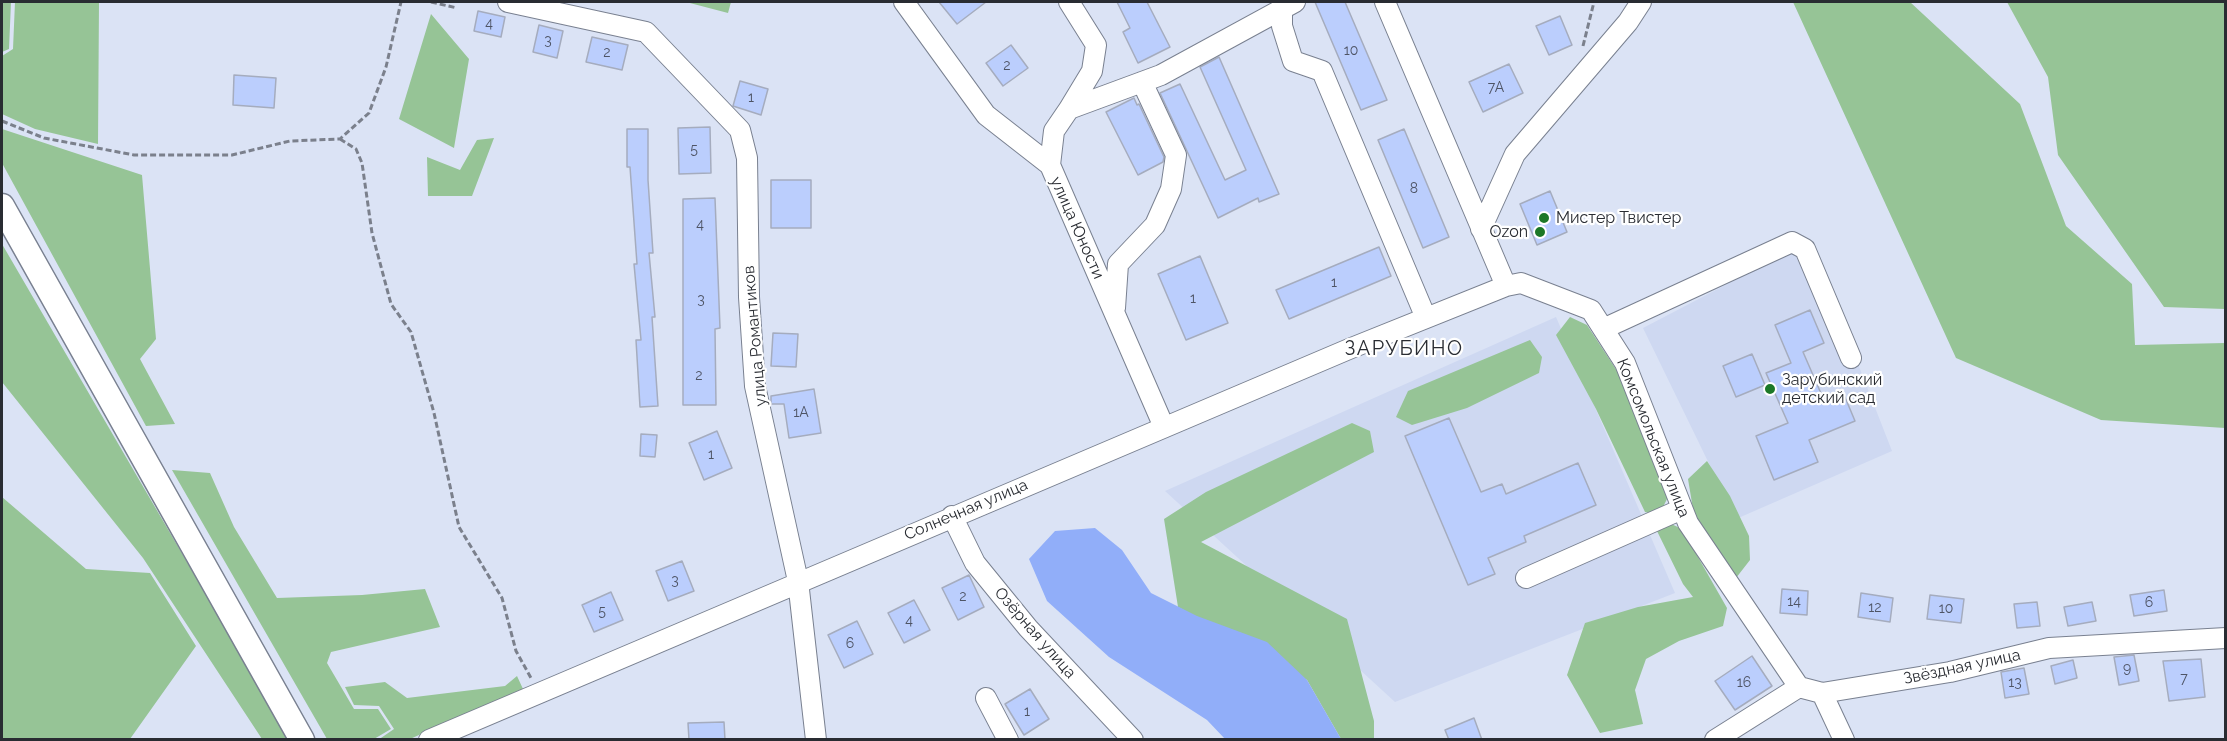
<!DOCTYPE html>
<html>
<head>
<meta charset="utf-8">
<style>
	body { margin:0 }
	#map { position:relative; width:2227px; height:741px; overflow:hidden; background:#dbe3f5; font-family:Raleway,sans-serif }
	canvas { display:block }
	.frame { position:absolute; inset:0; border:3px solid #292c32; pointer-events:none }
</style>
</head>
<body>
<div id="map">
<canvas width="2227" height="741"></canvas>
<div class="frame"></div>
</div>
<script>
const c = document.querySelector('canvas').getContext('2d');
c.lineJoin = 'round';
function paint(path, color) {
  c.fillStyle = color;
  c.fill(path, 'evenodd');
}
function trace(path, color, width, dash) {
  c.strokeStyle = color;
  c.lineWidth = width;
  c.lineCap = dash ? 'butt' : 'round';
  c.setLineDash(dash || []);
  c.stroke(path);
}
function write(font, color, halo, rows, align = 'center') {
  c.font = font + ' Raleway,sans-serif';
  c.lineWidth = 4.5;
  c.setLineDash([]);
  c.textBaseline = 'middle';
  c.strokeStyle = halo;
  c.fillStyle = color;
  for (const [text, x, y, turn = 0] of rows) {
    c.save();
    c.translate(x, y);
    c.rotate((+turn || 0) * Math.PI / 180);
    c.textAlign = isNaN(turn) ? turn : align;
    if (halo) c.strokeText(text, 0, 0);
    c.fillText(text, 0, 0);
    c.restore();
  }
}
paint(new Path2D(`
	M1810 241 1892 451 1736 519 1643 328Z
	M1556 317 1675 593 1395 702 1165 491Z`), '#ced8f1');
paint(new Path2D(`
	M2 2H11L9 49 2 52Z
	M15 2H99L98 144 35 129 2 114V56L13 49Z
	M686 2H731L728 13Z
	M1793 2H1910L2020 104 2066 226 2132 284 2135 345 2225 343V428L2101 420 1956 358Z
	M2007 2H2225V309L2164 307 2058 155 2048 77Z
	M431 14 469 59 454 148 399 119Z
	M2 129 142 175 156 339 140 359 175 424 146 426 2 163Z
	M494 138 472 196H428L427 157 460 170 477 140Z
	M2 244 262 691 291 739H262L143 558 2 382Z
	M1570 317 1587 325 1623 380 1668 497 1659 515 1645 512 1596 409 1556 335Z
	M1530 340 1542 357 1539 373 1467 408 1412 425 1396 417 1408 391Z
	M1352 423 1370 431 1374 452 1201 542 1347 619 1374 721V739H1341L1307 680 1178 607 1164 519 1206 492Z
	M1707 461 1730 496 1749 536 1750 560 1736 578 1694 515 1688 479Z
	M172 470 210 473 234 527 277 598 362 595 425 589 440 627 331 652 327 663 354 709H378L391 729 374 739H327Z
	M2 497 86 569 150 573 196 646 130 739H2Z
	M1667 522 1682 529 1727 608 1723 626 1679 641 1646 659 1635 690 1643 724 1600 733 1567 675 1585 623 1638 607 1693 597 1683 584 1657 531Z
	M517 676 523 689 410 739 378 740 394 729 379 706 354 705 345 687 385 682 407 698 505 686Z`), '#96c496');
paint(new Path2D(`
	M1095 528 1122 550 1151 593 1197 616 1267 642 1307 680 1341 739H1225L1207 720 1109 657 1047 601 1029 559 1055 531Z`), '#91aef9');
const building = new Path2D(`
	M939 2H986L957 24Z
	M1117 2H1147L1170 47 1138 63 1123 32 1130 28Z
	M1315 2H1345L1387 100 1361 110Z
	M478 11 505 17 501 37 474 31Z
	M1560 16 1572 45 1549 55 1536 26Z
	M539 25 563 31 557 58 533 52Z
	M592 37 628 45 622 70 586 62Z
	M1011 45 1028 68 1003 86 986 63Z
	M1219 57 1279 194 1259 202 1258 198 1218 218 1160 93 1180 84 1225 180 1246 170 1200 67Z
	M1509 64 1523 93 1483 112 1469 82Z
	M234 75 276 78 274 108 233 105Z
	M740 81 768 89 761 115 733 106Z
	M1134 98 1137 105 1139 104 1164 157 1163 162 1138 175 1106 112Z
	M710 127 711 173 679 174 678 128Z
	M627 129H648V180L653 253H649L655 317H652L658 406 640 407 636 340H641L634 264H637L630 167H627Z
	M1404 129 1449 237 1423 248 1378 140Z
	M771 180H811V228H771Z
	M1550 191 1567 232 1537 245 1520 204Z
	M715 198 720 328 715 329 716 405H683V199Z
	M1379 247 1391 276 1289 319 1276 290Z
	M1200 256 1228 323 1186 340 1158 274Z
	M1810 310 1824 343 1803 352 1823 398 1842 390 1855 421 1809 440 1818 462 1774 480 1756 436 1788 423 1766 373 1791 363 1775 325Z
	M773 333 798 334 796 367 771 366Z
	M1752 354 1765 385 1736 397 1723 366Z
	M814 389 821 433 789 438 784 404H771V396Z
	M1449 418 1481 492 1502 484 1506 494 1578 463 1596 505 1524 536 1526 542 1488 558 1495 574 1468 585 1405 436Z
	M717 431 732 468 704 480 689 443Z
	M641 434 657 435 655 457 640 456Z
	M682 561 694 591 668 601 656 571Z
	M969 575 984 607 958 620 942 588Z
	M1782 589 1808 591 1807 615 1780 613Z
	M2164 590 2167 611 2134 616 2130 595Z
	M611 592 623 620 594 632 582 605Z
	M1861 593 1893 598 1890 622 1858 617Z
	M1930 595 1964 599 1961 623 1927 619Z
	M914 600 930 630 904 643 888 613Z
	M2037 602 2040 626 2017 628 2014 604Z
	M2092 602 2096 621 2068 626 2064 607Z
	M857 621 873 654 844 668 828 635Z
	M2134 655 2139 681 2119 685 2114 657Z
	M1752 656 1772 686 1735 710 1715 681Z
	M2201 659 2205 697 2169 701 2163 661Z
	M2073 660 2077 678 2055 684 2051 666Z
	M2024 668 2029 694 2005 698 2001 672Z
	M1030 689 1049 719 1024 735 1005 704Z
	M1474 718 1482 740H1449L1445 730Z
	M724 722 725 740H689L688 723Z`);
paint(building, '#bbcefd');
trace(building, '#a5acbe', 1.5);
const minor = new Path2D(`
	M508 2 646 32 740 130 747 158 749 297 755 386 798 581 816 740
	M904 2 986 115 1050 165 1164 427
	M1385 2 1506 286
	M1282 9V26L1293 61 1322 71 1426 318
	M1069 109 1092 71 1096 45 1069 2
	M1050 165 1054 131 1069 109 1161 75 1295 2
	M1481 229 1515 154 1628 22 1641 2
	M1115 308 1118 264 1155 225 1171 189 1176 155 1142 82
	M1603 329 1792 242 1805 249 1851 358
	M952 516 975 563 1028 628 1133 740
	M1526 578 1682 509
	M1822 693 1844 740
	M986 698 1008 740
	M429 740 1349 349 1506 286 1521 283 1591 310 1625 363 1688 523 1799 687
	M1715 740 1799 687 1822 693 1950 672 2049 648 2226 638`);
const major = new Path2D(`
	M2 206 302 740`);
trace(minor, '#798090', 22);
trace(major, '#798090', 27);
trace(new Path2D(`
	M431 2 457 8
	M1583 46 1594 2
	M2 121 44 138 134 155H232L290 141 340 139 369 113 386 67 401 2
	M340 139 356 149 362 163 372 233 391 304 411 332 434 413 459 527 502 598 516 651 531 678`), '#7b808c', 3, [6, 3]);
trace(minor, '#fff', 20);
trace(major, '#fff', 24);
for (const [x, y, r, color] of [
	[1544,218,6,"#1c7827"],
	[1540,232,6,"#1c7827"],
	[1770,389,6,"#1c7827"]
]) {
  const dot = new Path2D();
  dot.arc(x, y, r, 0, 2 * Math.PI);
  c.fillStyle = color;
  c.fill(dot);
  trace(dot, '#fff', 2);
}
write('14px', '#4e5465', null, [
	["4",489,24],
	["3",548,41],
	["10",1351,51],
	["2",607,53],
	["2",1007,66],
	["7А",1496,88],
	["1",751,98],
	["5",694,150],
	["8",1414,189],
	["4",700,225],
	["1",1334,283],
	["1",1193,299],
	["3",701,300],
	["2",699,376],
	["1А",801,413],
	["1",711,455],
	["3",675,581],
	["2",963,597],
	["14",1794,602],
	["6",2149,603],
	["12",1875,608],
	["10",1946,609],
	["5",602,612],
	["4",909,621],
	["6",850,644],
	["9",2127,669],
	["7",2184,679],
	["16",1744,683],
	["13",2015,683],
	["1",1027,712]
]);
write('16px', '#292c32', '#fff', [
	["Мистер Твистер",1556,218],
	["Ozon",1528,232,"right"],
	["Зарубинский",1782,380],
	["детский сад",1782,398]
], 'left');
write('16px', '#292c32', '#fff', [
	["улица Юности",1077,228,66],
	["улица Романтиков",755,336,-95],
	["Комсомольская улица",1653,438,68],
	["Солнечная улица",966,510,-23],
	["Озёрная улица",1035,633,49],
	["Звёздная улица",1962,667,-12]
]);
c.letterSpacing = '1.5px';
write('20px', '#292c32', '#fff', [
	["ЗАРУБИНО",1404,349]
]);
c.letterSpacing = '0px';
</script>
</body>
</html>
